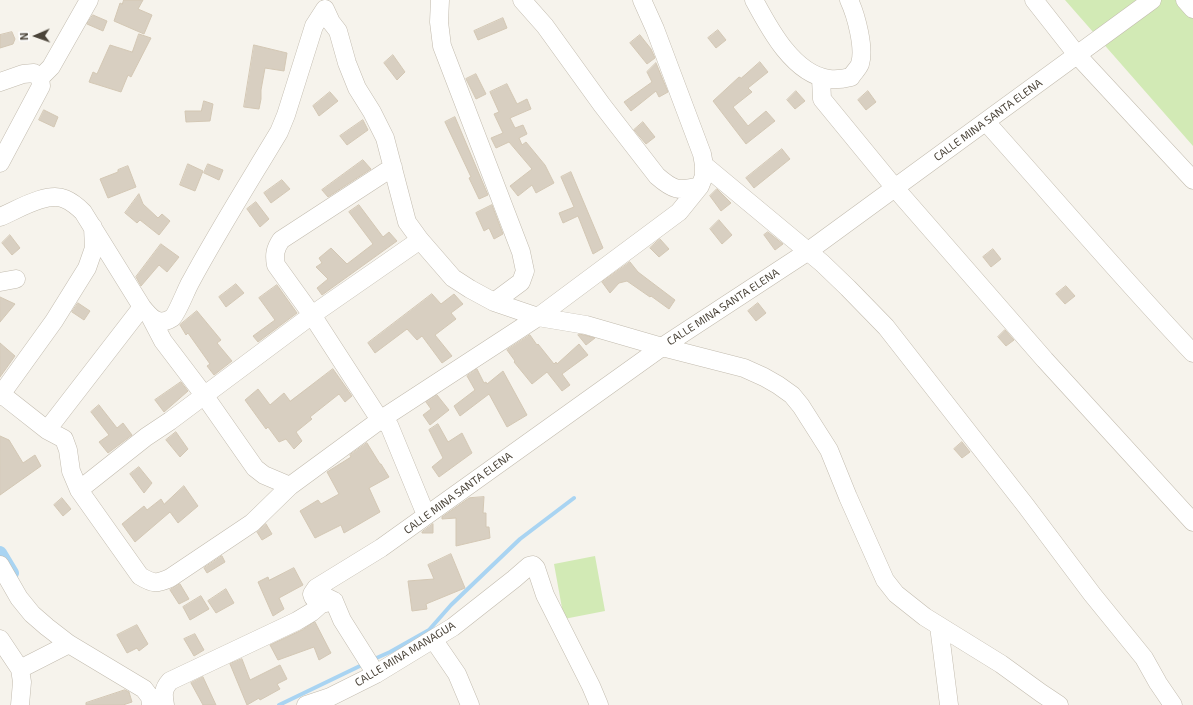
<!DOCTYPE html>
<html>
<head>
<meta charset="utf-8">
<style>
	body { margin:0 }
	#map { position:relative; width:1193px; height:705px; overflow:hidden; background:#f6f3ec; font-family:"Exo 2",sans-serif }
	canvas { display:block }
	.north { position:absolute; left:16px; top:16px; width:40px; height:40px; -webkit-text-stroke:3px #fff; paint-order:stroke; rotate:268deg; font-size:11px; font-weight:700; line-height:16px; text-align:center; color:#4b4439 }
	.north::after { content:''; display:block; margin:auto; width:14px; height:18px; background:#4b4439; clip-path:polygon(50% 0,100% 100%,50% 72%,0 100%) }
</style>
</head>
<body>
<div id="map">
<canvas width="1193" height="705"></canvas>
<div class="north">N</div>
</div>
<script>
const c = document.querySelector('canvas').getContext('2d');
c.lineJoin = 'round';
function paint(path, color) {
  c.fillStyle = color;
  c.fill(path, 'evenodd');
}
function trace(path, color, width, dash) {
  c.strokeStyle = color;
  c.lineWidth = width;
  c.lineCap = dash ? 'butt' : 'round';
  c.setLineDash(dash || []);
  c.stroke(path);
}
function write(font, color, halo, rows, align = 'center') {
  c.font = font + ' "Exo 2",sans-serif';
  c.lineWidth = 3.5;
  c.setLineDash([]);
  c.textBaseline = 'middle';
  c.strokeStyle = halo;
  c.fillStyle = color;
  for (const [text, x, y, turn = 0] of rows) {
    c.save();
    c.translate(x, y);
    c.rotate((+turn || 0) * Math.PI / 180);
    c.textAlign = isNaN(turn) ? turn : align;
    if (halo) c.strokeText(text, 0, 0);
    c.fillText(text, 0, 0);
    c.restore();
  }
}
paint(new Path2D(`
	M1065 0H1193V146Z
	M595 556 605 611 564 619 554 564Z`), '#d2eab5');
trace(new Path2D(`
	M372 660 390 652 429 630 451 605 520 539 574 498
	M279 705 364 664`), '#a9d4f2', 4);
trace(new Path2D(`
	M0 553 12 573`), '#a9d4f2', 14);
const building = new Path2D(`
	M124 0H143L138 9 152 15 144 34 114 21 120 3 122 4Z
	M93 15 107 21 103 31 87 24Z
	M503 18 507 28 478 40 474 31Z
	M718 30 726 40 716 48 708 38Z
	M12 32 15 39 13 44 0 48V35Z
	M139 34 151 38 131 77 128 75 121 92 89 82 93 72 97 74 110 45 132 52Z
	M640 35 651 49 655 58 647 64 630 43Z
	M254 45 287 53 284 71 265 68 261 90V99L259 109 244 107Z
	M393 55 405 72 397 80 384 63Z
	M760 62 768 72 748 88 752 92 733 107 748 126 766 111 775 121 746 144 713 101 739 77 741 78Z
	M656 63 668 92 659 97 656 91 631 111 624 102 652 82 647 72Z
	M476 74 486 94 476 99 466 79Z
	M507 84 517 104 527 99 531 109 510 118 515 128 523 125 527 134 519 138 522 145 526 142 545 165 554 183 536 193 532 185 518 196 510 186 532 169 509 142 496 148 491 138 503 133 494 114 499 112 490 92Z
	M796 91 805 101 795 109 787 100Z
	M868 91 876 102 866 110 858 100Z
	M330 92 338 101 319 116 313 106Z
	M204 101 213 104 210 121 186 122 185 111H201Z
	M44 110 58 117 54 127 39 120Z
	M455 117 488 195 479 199 469 178 471 177 445 122Z
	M363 120 368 130 347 145 340 136Z
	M643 122 655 137 646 144 634 130Z
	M782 149 790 159 754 188 746 178Z
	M363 160 371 169 328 197 322 190Z
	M188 164 203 171 195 191 180 185Z
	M208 164 223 170 219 180 204 173Z
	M128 166 136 187 108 198 100 179 118 172V170Z
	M571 172 603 248 593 254 578 216 563 223 559 213 574 207 561 177Z
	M282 180 290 189 271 203 264 193Z
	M717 189 731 203 721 211 710 196Z
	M139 194 143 204 158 218 162 214 170 221 159 235 140 220 137 223 125 213Z
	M256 202 269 219 260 227 247 209Z
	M359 205 383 237 389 232 397 241 322 295 317 288 328 279 316 267 322 263 319 258 331 248 347 264 373 244 349 212Z
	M492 205 503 234 494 239 489 228 484 231 476 213Z
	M719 220 732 235 722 244 710 229Z
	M768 232 783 244 775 250 764 235Z
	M10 235 20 248 12 255 2 243Z
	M660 239 669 249 659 257 650 248Z
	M161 244 179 257 167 272 159 265 141 286 136 277Z
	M993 249 1001 259 991 267 983 257Z
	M630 262 638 272 675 300 669 309 651 296 650 297 627 281 619 283 610 293 602 282Z
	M236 284 244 293 226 307 219 297Z
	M277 285 297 313 258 342 253 336 275 320 259 298Z
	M1066 286 1075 296 1065 304 1056 294Z
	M432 294 441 304 454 294 463 304 451 313 456 319 435 335 452 356 442 363 422 336 417 340 407 329 375 353 368 343Z
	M0 297 15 304 0 322Z
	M78 303 90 311 84 320 72 312Z
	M758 303 766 313 756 321 748 311Z
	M197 311 221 340 217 343 232 361 214 375 207 366 210 364 188 333 186 335 180 325Z
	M1005 330 1014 340 1006 346 998 337Z
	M579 334 584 335 595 338 586 345 578 335Z
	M530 335 537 345 538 344 554 364 556 362 557 364 579 344 588 355 562 374 570 385 562 391 547 372 532 384 514 362 515 361 507 350Z
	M0 343 15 356 0 377Z
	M333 369 352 396 345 402 339 394 310 417 312 419 296 432 302 441 294 449 286 439 279 442 268 427 266 429 245 400 258 389 270 405 284 393 290 401Z
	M477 369 484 383 486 382 487 384 503 371 527 415 507 427 489 394 460 416 454 406 475 390 467 376Z
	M181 382 188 391 164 412 155 400Z
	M437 395 449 410 430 425 423 415 431 409 426 402Z
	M99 405 117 428 123 423 132 435 108 453 99 442 109 435 91 412Z
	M438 424 448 442 462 433 472 453 439 477 432 467 443 458 429 430Z
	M176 432 188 449 180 457 166 440Z
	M0 436 9 440 23 463 35 455 41 466 0 495Z
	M962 442 970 452 962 458 954 449Z
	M367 443 380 464H381L389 477 369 488 380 512 344 533 341 525 315 538 300 511 318 500 321 504 339 494 327 472 351 457 350 455Z
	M139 467 152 483 144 493 130 474Z
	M184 486 198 506 178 523 170 512 135 542 122 524 144 506 147 510 161 499 164 504Z
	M484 497 483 513H486V527H489L490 538 456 546V518L442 519V517L469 498Z
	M62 498 71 509 63 516 54 505Z
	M266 524 272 534 262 540 257 532Z
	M433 524V533H422V532Z
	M451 554 465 588 426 604 427 609 412 611 408 581 434 579 428 565Z
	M222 556 225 562 207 573 204 568Z
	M294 568 303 585 279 598 284 609 273 616 258 582 268 577 269 580Z
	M180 584 189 599 179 604 170 590Z
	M226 589 234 603 216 613 208 601Z
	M201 596 209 609 190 620 183 607Z
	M315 622 331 653 319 660 314 647 278 660 270 645 302 630Z
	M137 625 148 644 139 651 137 648 127 653 117 635Z
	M195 634 204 650 194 656 184 639Z
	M242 659 250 680 280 665 287 679 277 684 280 689 260 700 259 698 247 705 230 664Z
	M203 677 216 705H203L191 683Z
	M125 690 129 692 132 702 123 705H86V703Z`);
paint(building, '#d8cfc1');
trace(building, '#d3c7b4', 1);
const minor = new Path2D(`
	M440 0 439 22 442 46 521 252 525 271 521 282 494 302
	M522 0 545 26 602 105 657 176C673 190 679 192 700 186
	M754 0C769 28 793 74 829 79 837 80 843 79 851 77 853 73 858 69 860 64 865 48 856 15 849 0
	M1034 0 1078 56 1193 180
	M1185 0 1193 9
	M40 78 51 67 89 0
	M821 78 822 99 895 188 1045 360 1193 522
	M0 82 23 74 34 73 40 78 41 86 0 163
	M986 122C1055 199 1122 278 1193 353
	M704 165 822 263 848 288 886 327 1026 506 1092 594 1144 658 1158 683 1173 705
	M393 167 281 240C275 249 274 255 276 265L312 315 380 420 389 425 426 515
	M0 217C17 210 47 191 65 199 72 202 78 207 83 212L142 307C150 317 158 327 172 318 177 314 186 290 190 283 218 231 249 182 279 132L286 115 314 26 325 9 331 22 338 31 347 63 357 88 372 112 385 138 407 222 420 240 453 278 470 289 494 302 538 317 586 325 662 347 744 368 764 377 778 385 792 395 801 406 829 450 848 497 885 580 896 594 925 617 1001 664 1041 693 1059 705
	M0 282 16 279
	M151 318 163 341 204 395 255 468 264 475 290 486
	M0 393 47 430 64 439 68 450 71 471 79 490 140 576C153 584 157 584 170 578L252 523 290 486 380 420 538 317 679 212 700 186 704 176V165L702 154 655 29 642 0
	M0 396 54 321 87 268 94 248 93 227
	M47 430 142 307
	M79 490 146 437 170 421 312 315 420 240
	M0 565 19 598 32 614 47 627 69 644 144 689 150 697 151 705
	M939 626 949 705
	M0 639 20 669 22 682 20 705
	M433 639 457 674 470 705
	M20 669 69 644
	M376 674 342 620 334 601 328 598 313 597 312 594 316 588 381 548 662 347 807 252 1152 0
	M165 705C163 694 163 689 170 681L297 621 312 612 321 604 334 601
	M306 705 330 697 376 674 453 627 514 579 529 566 533 565 536 568 545 595 591 686 599 705`);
trace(minor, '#c2bbae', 19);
trace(minor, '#fff', 18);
write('11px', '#4b4439', '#fff', [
	["CALLE MINA SANTA ELENA",988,120,-36],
	["CALLE MINA SANTA ELENA",723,307,-33],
	["CALLE MINA SANTA ELENA",458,493,-36],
	["CALLE MINA MANAGUA",405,654,-31]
]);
</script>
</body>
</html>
